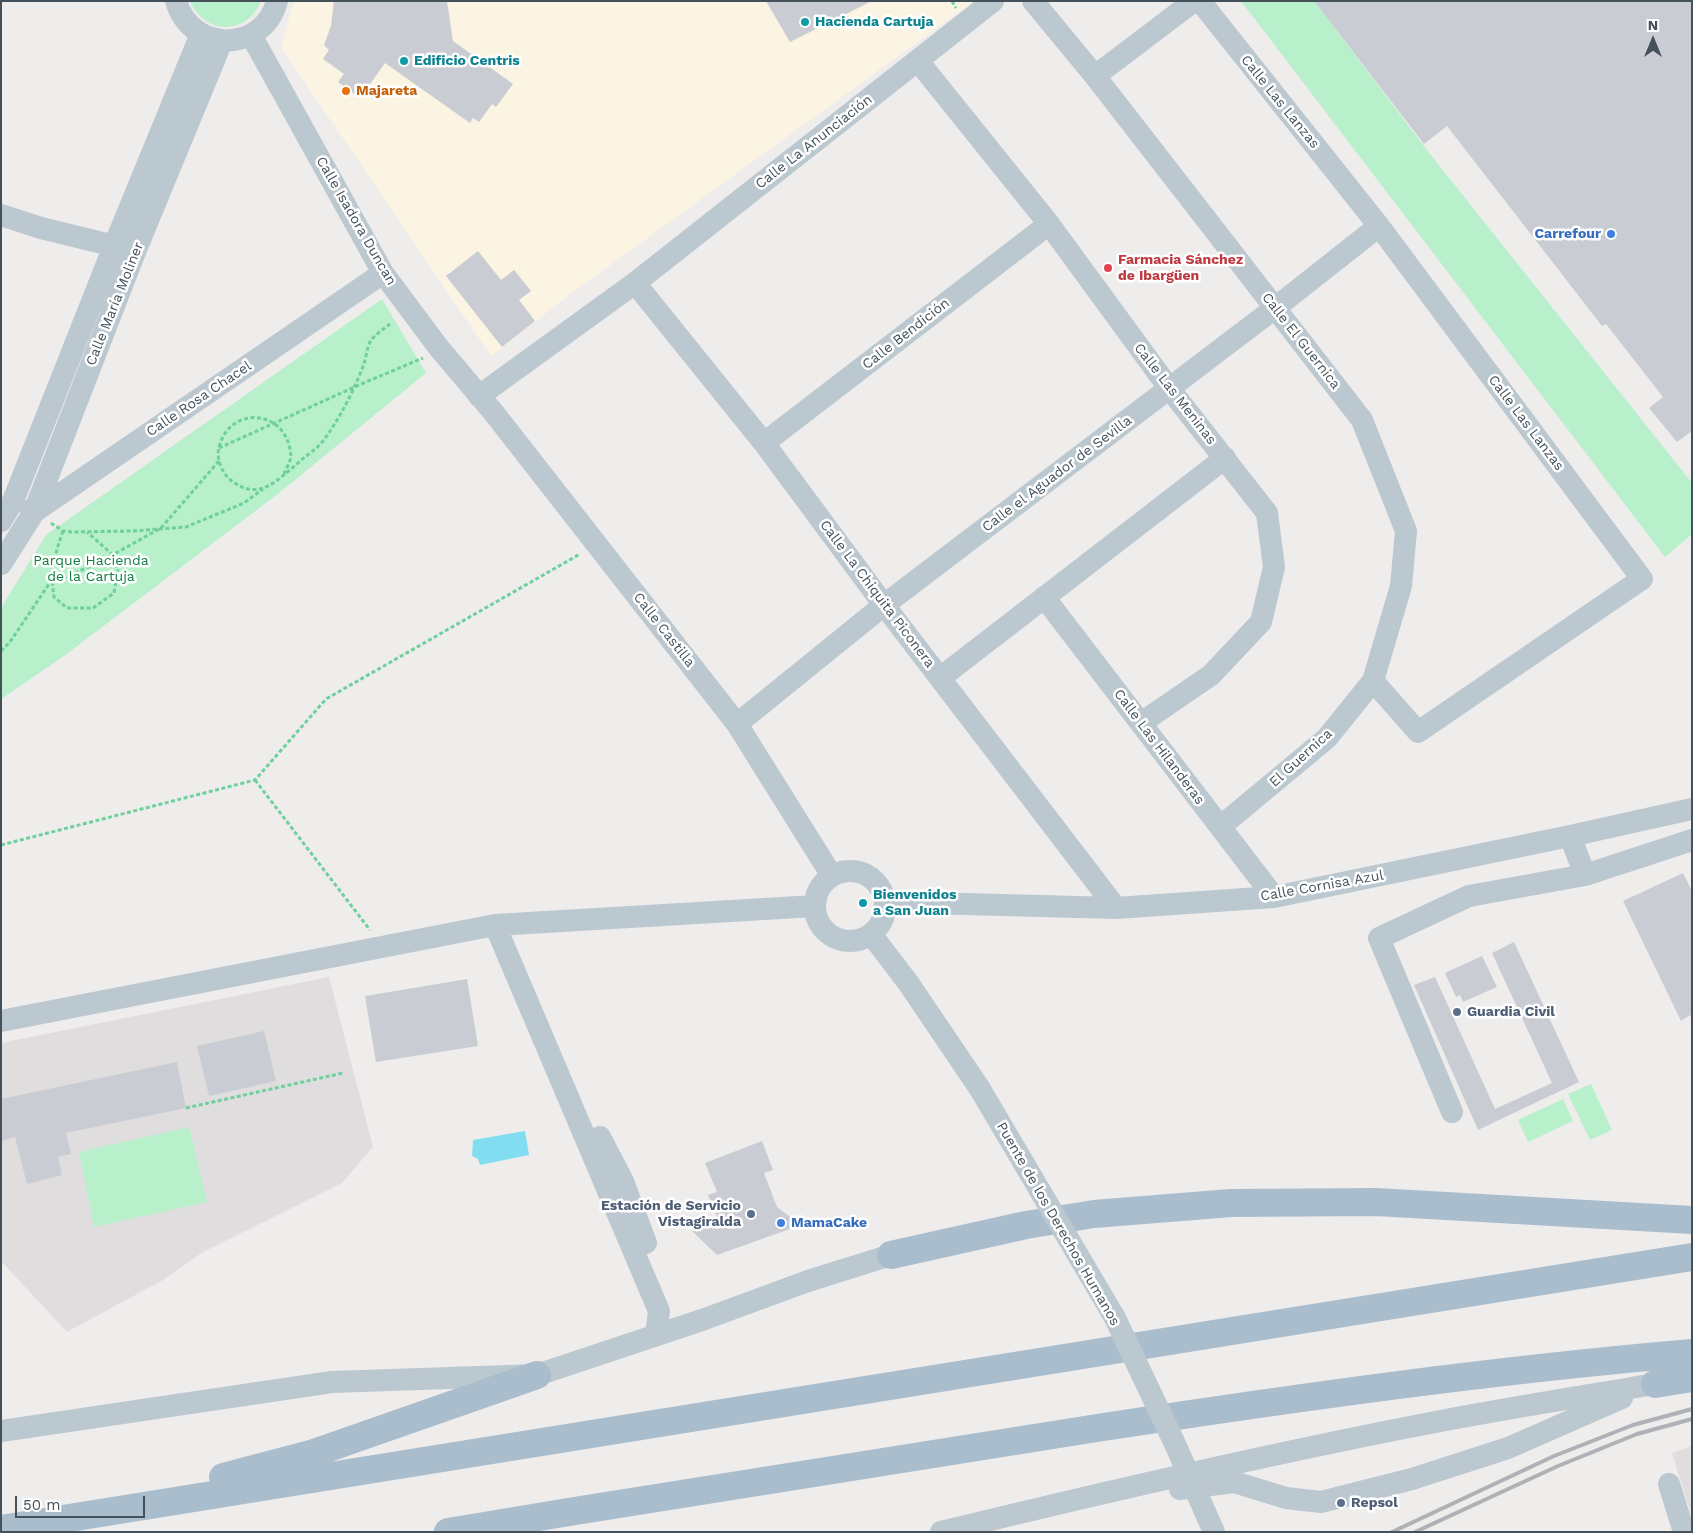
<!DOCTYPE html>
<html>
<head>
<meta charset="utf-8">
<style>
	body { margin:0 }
	#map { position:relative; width:1693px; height:1533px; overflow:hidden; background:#efecec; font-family:"Work Sans",sans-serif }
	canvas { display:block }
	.frame { position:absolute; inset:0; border:2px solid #44515b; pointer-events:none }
	.north { position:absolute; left:1628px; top:15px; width:50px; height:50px; -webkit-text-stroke:4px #fff; paint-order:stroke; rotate:0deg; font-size:14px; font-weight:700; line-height:20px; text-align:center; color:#44515b }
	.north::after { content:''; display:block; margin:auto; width:18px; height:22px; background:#44515b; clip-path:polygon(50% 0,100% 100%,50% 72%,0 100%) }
	.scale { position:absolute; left:15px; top:1496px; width:130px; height:22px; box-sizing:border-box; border:2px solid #44515b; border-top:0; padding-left:6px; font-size:15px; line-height:18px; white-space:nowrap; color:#44515b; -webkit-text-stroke:4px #fff; paint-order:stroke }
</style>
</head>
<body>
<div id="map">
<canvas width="1693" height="1533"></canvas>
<div class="frame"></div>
<div class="north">N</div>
<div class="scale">50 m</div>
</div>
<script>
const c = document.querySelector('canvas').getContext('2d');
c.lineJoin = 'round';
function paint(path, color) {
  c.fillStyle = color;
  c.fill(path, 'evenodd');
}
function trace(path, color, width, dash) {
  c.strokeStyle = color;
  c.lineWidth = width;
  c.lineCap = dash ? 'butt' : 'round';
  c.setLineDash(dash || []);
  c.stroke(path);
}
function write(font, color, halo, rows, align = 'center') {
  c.font = font + ' "Work Sans",sans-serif';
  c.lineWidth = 5;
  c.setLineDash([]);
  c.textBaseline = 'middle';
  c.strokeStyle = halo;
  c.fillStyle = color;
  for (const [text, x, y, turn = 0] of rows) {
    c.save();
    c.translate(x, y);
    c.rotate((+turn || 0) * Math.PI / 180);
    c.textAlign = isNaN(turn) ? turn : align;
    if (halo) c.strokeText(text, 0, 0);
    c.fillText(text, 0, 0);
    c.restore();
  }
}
paint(new Path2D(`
	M294 1H974L573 292 491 356 281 47Z`), '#fcf4e3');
paint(new Path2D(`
	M329 977 373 1147 342 1183 203 1252 163 1280 67 1332 1 1261V1043Z
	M1692 1446V1518L1672 1453Z`), '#e0ddde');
paint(new Path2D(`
	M190 1H261C247 36 204 35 190 1Z
	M1241 1H1314L1430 154 1692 483V534L1665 557Z
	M382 299 426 373 279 493 64 656 1 699V608L46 535Z
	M1591 1084 1612 1130 1590 1140 1568 1094Z
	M1563 1099 1573 1121 1528 1142 1518 1120Z
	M189 1127 207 1202 94 1227 79 1152Z`), '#b7f0cb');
paint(new Path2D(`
	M525 1131 529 1155 480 1165 478 1159 472 1156 473 1140Z`), '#82ddf0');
paint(new Path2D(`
	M334 1H447L453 41 513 84 496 107 492 104 479 122 473 118 470 123 385 63 360 98 338 82 344 74 323 59 329 50 324 45 331 26Z
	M766 1H872L790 42Z
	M1314 1H1692V431L1677 442 1649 408 1663 397 1606 324 1602 326 1447 126 1424 144Z
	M478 251 501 280 514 270 531 291 519 300 535 321 502 347 446 276Z
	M1683 873 1692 891V1019L1690 1015 1681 1021 1623 901Z
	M1514 942 1579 1082 1478 1130 1414 985 1435 977 1495 1109 1552 1083 1492 953Z
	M1482 956 1497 987 1463 1002 1460 995 1456 997 1445 973Z
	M467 979 478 1046 376 1062 365 996Z
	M264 1031 276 1081 209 1096 197 1046Z
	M177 1062 186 1108 66 1133 71 1154 58 1157 62 1175 27 1184 15 1137 1 1141V1099Z
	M762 1141 773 1170 764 1173 777 1207 801 1225 717 1255 692 1231 719 1221 708 1195 717 1192 705 1163Z`), '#c9ccd2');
trace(new Path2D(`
	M952 1 956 8
	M219 448 368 381 423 358
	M284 474C286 469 290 462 291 457 291 454 290 452 290 449 282 408 229 407 219 447 216 459 222 474 232 481 259 502 277 480 297 464 305 456 316 450 323 441 335 425 345 407 354 388 357 381 361 372 364 364 366 357 367 348 370 342 374 335 384 329 390 324
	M51 523 63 531 72 532 134 531 186 527 244 503 263 489
	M63 531C55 553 50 573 54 597L67 608H93L114 593 118 569 113 555 87 532
	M1 651 10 642 49 584 98 563 161 528 219 461
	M255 780 370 930
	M1 845 255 780 326 699 580 554
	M186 1108 343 1073`), '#6ed09c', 3, [4, 2.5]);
trace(new Path2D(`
	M176 1C191 53 263 54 277 1
	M1033 1 1095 76 1362 420 1406 531 1401 586 1373 681 1327 738 1220 827
	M1200 1 1379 226 1642 579 1418 732 1373 681
	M251 35 383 273 439 348 494 413 737 724 832 876
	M918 61 1049 224 1169 388 1267 513 1274 567 1261 622 1211 675 1141 723
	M1095 76 1194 1
	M1 215 41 228 127 249
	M635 283 764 443 884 605 1116 908
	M479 396 635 283 993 1
	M764 443 1049 224
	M31 510 34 512 383 273
	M1 521 13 501 114 246 201 34
	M1 564 34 512 135 252 222 41
	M1044 597 1274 897
	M940 678 1225 458
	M737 724 884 605 1275 308 1379 226
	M1570 836 1585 875
	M815 906a35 35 0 1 1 70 0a35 35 0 1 1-70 0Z
	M885 906 927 903 1116 908 1274 897 1570 836 1692 809
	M495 925 659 1311 656 1335
	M871 934 909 984 980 1089
	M1 1021 495 925 815 906
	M1452 1112 1379 938 1469 896 1585 875 1692 840
	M600 1137 623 1181 646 1243
	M1 1431 332 1382 537 1375 702 1320 808 1281 891 1255
	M1669 1484 1684 1532
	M1180 1489 1234 1482 1286 1498 1321 1502 1412 1479 1508 1448 1622 1398
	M941 1532C1109 1491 1277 1452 1446 1420 1515 1407 1585 1396 1655 1384`), '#bcc8d0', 22);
trace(new Path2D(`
	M891 1255 1026 1225 1094 1214 1231 1203 1376 1202 1692 1220
	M1655 1384 1692 1378
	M223 1477 314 1453 537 1375
	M1 1529 1692 1257
	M448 1532C664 1496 880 1461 1097 1428 1294 1398 1493 1370 1692 1353`), '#aabdcd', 28);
trace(new Path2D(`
	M1392 1532 1554 1456 1633 1425 1692 1409
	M1415 1532 1558 1466 1637 1434 1692 1419`), '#aeb2b7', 4);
trace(new Path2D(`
	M980 1089 1115 1318 1175 1444 1214 1532`), '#bcc8d0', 22);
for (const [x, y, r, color] of [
	[805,22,5,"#0f9aa8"],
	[404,61,5,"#0f9aa8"],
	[346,91,5,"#e8710a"],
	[1611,234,5,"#3f7fe0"],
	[1108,268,5,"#e0444e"],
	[863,903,5,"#0f9aa8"],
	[1457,1012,5,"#5c6f8a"],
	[751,1214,5,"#5c6f8a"],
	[781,1223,5,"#3f7fe0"],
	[1341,1503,5,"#5c6f8a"]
]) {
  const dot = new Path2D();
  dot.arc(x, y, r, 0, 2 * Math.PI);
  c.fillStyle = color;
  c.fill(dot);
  trace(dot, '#fff', 2);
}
write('bold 14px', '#0d838f', '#fff', [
	["Hacienda Cartuja",815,22],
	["Edificio Centris",414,61],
	["Bienvenidos",873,895],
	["a San Juan",873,911]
], 'left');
write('bold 14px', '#c56008', '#fff', [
	["Majareta",356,91]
], 'left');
write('14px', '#44515b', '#fff', [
	["Calle Las Lanzas",1280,102,51],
	["Calle La Anunciación",814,142,-38],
	["Calle Isadora Duncan",356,221,60],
	["Calle María Moliner",115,304,-68],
	["Calle Bendición",906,334,-38],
	["Calle El Guernica",1301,341,52],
	["Calle Las Meninas",1175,394,52],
	["Calle Rosa Chacel",199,399,-34],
	["Calle Las Lanzas",1526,423,53],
	["Calle el Aguador de Sevilla",1057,474,-37],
	["Calle La Chiquita Piconera",877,594,53],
	["Calle Castilla",664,630,52],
	["Calle Las Hilanderas",1159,747,53],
	["El Guernica",1301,758,-42],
	["Calle Cornisa Azul",1322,886,-10],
	["Puente de los Derechos Humanos",1058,1224,60]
]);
write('bold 14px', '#366cbe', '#fff', [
	["Carrefour",1601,234],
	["MamaCake",791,1223,"left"]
], 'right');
write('bold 14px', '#be3a42', '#fff', [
	["Farmacia Sánchez",1118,260],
	["de Ibargüen",1118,276]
], 'left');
write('14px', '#127f44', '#fff', [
	["Parque Hacienda",91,561],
	["de la Cartuja",91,577]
]);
write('bold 14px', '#4e5e75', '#fff', [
	["Guardia Civil",1467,1012],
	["Estación de Servicio",741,1206,"right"],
	["Vistagiralda",741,1222,"right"],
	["Repsol",1351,1503]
], 'left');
</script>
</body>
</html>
